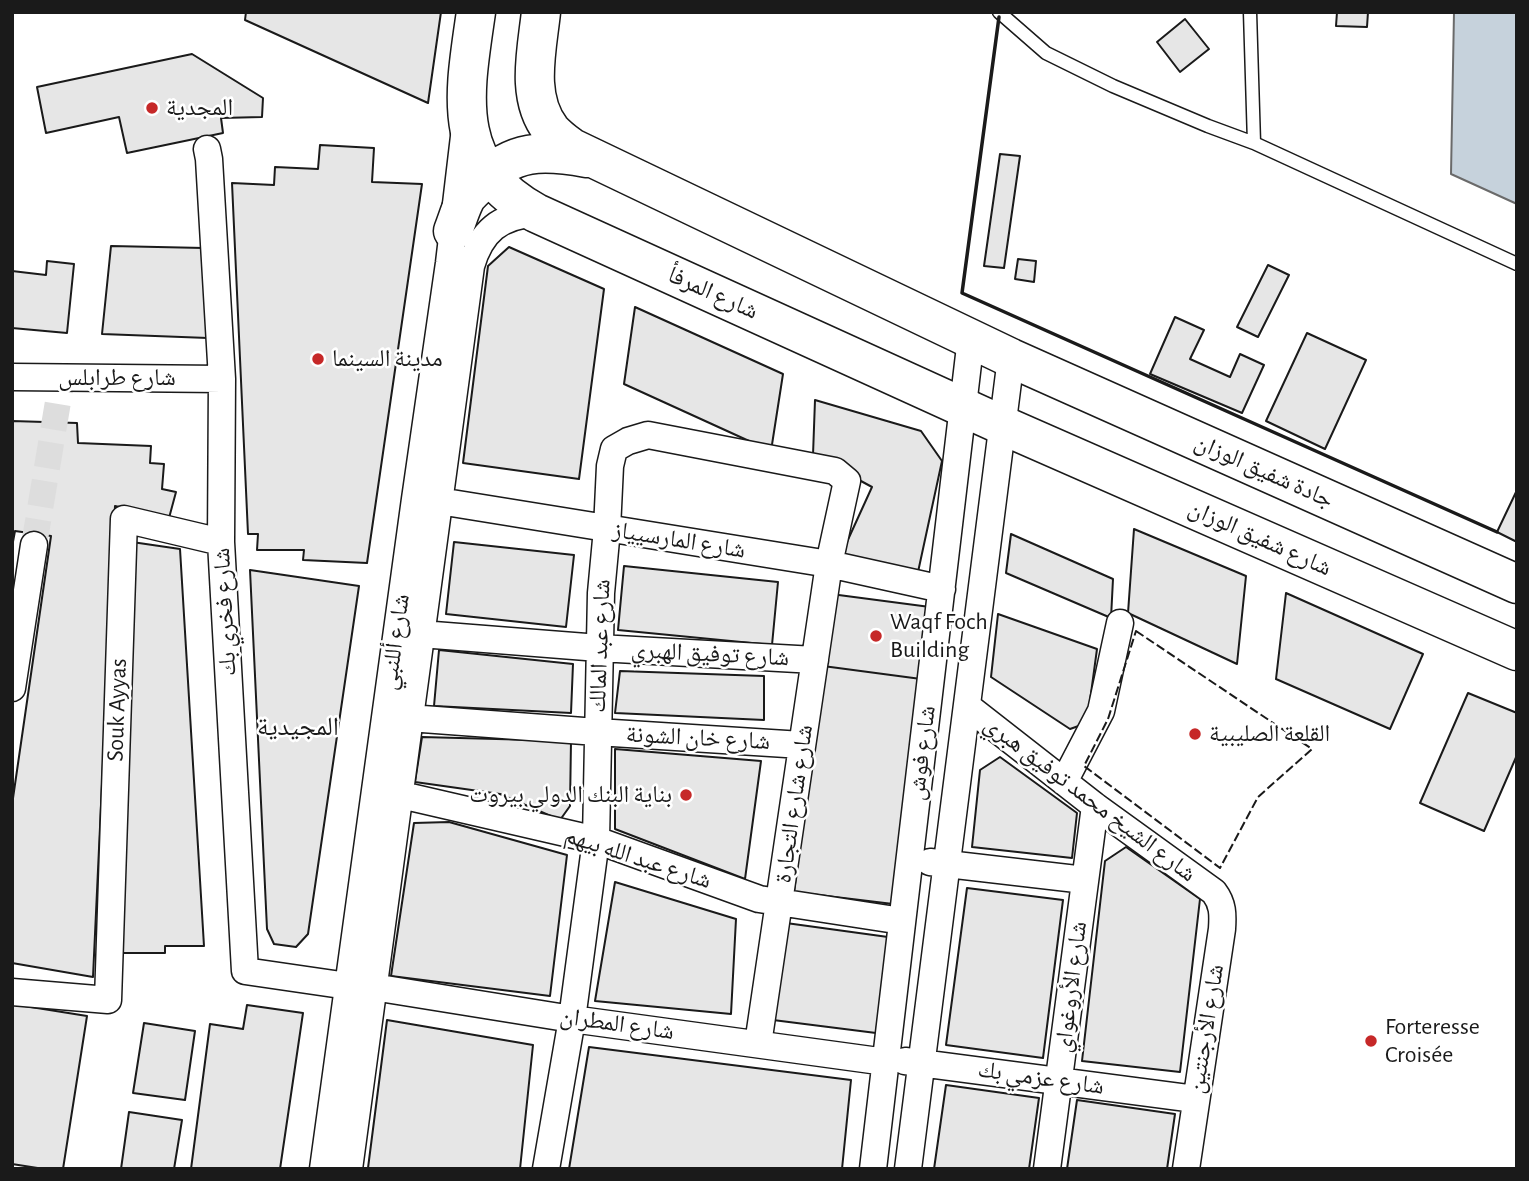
<!DOCTYPE html>
<html>
<head>
<meta charset="utf-8">
<style>
	body { margin:0 }
	#map { position:relative; width:1529px; height:1181px; overflow:hidden; background:#fff; font-family:"Alegreya Sans",sans-serif }
	canvas { display:block }
	.frame { position:absolute; inset:0; border:14px solid #1a1a1a; pointer-events:none }
</style>
</head>
<body>
<div id="map">
<canvas width="1529" height="1181"></canvas>
<div class="frame"></div>
</div>
<script>
const c = document.querySelector('canvas').getContext('2d');
c.lineJoin = 'round';
function paint(path, color) {
  c.fillStyle = color;
  c.fill(path, 'evenodd');
}
function trace(path, color, width, dash) {
  c.strokeStyle = color;
  c.lineWidth = width;
  c.lineCap = dash ? 'butt' : 'round';
  c.setLineDash(dash || []);
  c.stroke(path);
}
function write(font, color, halo, rows, align = 'center') {
  c.font = font + ' "Alegreya Sans","Noto Naskh Arabic",sans-serif';
  c.lineWidth = 5;
  c.setLineDash([]);
  c.textBaseline = 'middle';
  c.strokeStyle = halo;
  c.fillStyle = color;
  for (const [text, x, y, turn = 0] of rows) {
    c.save();
    c.translate(x, y);
    c.rotate((+turn || 0) * Math.PI / 180);
    c.textAlign = isNaN(turn) ? turn : align;
    if (halo) c.strokeText(text, 0, 0);
    c.fillText(text, 0, 0);
    c.restore();
  }
}
const water = new Path2D(`
	M1454 12H1517V204L1451 174Z`);
paint(water, '#c6d2dc');
trace(water, '#6a6a6a', 2);
const building = new Path2D(`
	M246 12H441L428 103 245 20Z
	M1337 12H1368L1367 27 1336 26Z
	M1185 19 1209 49 1180 72 1157 42Z
	M192 54 263 98 262 117 221 118 223 133 127 153 119 117 46 133 37 87Z
	M320 145 374 148 372 182 422 184 367 563 303 560 304 550H257L258 534H248L232 183 274 185 275 167 318 169Z
	M1000 154 1020 156 1004 268 984 266Z
	M111 246 204 248 208 338 102 334Z
	M509 247 604 289 579 479 463 463 488 266Z
	M1018 259 1036 261 1034 282 1015 279Z
	M47 261 74 264 67 333 12 328V271L46 275Z
	M1268 265 1289 275 1258 337 1237 327Z
	M635 307 783 374 771 451 624 384Z
	M1175 317 1204 330 1190 359 1230 377 1240 354 1264 365 1242 413 1150 374Z
	M1307 333 1366 360 1325 449 1266 421Z
	M815 400 921 431 942 461 918 572 841 555 872 487 813 455Z
	M12 421 77 423 78 443 151 446 150 463 164 464 162 489 176 492 169 518 115 506 93 977 12 963V805L51 536 15 531 12 547Z
	M1517 490V542L1497 532Z
	M1134 529 1246 576 1237 664 1128 613Z
	M1011 534 1113 579 1111 618 1006 573Z
	M132 542 180 549 204 946H165V953H119Z
	M454 542 574 555 566 627 446 614Z
	M624 566 778 582 772 645 618 630Z
	M250 570 359 586 308 934 296 947 274 944 267 929Z
	M1286 593 1423 654 1390 729 1276 679Z
	M831 594 930 607 921 679 823 666Z
	M998 614 1097 649 1087 723 1070 729 991 677Z
	M439 650 573 664 571 713 434 706Z
	M823 666 921 679 893 904 794 892Z
	M620 671 764 676V720L615 713Z
	M1468 693 1517 713V755L1484 831 1420 803Z
	M422 737 571 741 570 806 560 820 500 794 415 782Z
	M615 749 761 761 745 879 615 829Z
	M1000 757 1077 813 1072 858 972 847 980 770Z
	M449 822 567 855 550 996 391 976 414 823Z
	M1126 847 1200 899 1180 1072 1082 1061 1105 861Z
	M615 882 736 919 731 1014 595 1001Z
	M967 888 1063 900 1043 1058 946 1045Z
	M786 923 888 937 876 1033 773 1020Z
	M12 1004 87 1016 63 1169H44L12 1164Z
	M247 1005 303 1013 280 1169H191L210 1024 243 1029Z
	M387 1020 533 1045 520 1169 368 1168Z
	M144 1023 195 1031 185 1100 133 1093Z
	M589 1047 851 1080 842 1169H569Z
	M946 1085 1039 1098 1029 1169H934Z
	M1077 1100 1175 1114 1167 1169H1067Z
	M129 1112 182 1120 174 1169H121Z`);
paint(building, '#e6e6e6');
trace(building, '#1a1a1a', 2);
trace(new Path2D(`
	M34 545 62 378`), '#ddd', 26, [26, 13]);
const lane = new Path2D(`
	M999 12 1046 53 1113 86 1208 126 1254 143
	M1250 12 1254 143 1517 264`);
const street = new Path2D(`
	M207 149 209 159 222 379 221 542 245 971 348 986 373 987 572 1019 886 1062
	M12 377 222 379
	M423 500 439 501 829 564 942 589
	M405 636 421 634 599 648 815 660
	M12 688 34 545
	M967 706 1095 806 1214 892C1223 904 1223 914 1222 929L1186 1169
	M393 720 409 718 597 732 802 745
	M1064 782 1101 711 1120 623
	M384 791 596 840 759 899 902 921
	M930 862 1085 880
	M12 992 108 1000 124 519 221 542
	M905 1061 1195 1099
	M323 1169 415 499 449 263 465 128
	M349 1169 471 266C481 231 500 216 536 213
	M546 1169 572 1019 596 840 601 593 607 529 610 466 614 449 628 441 648 435 835 471 847 481 829 564 758 1044
	M873 1169 971 338
	M908 1169 1011 358
	M1047 1169 1095 806`);
const highway = new Path2D(`
	M476 12C464 95 449 165 536 213L1002 425 1517 651
	M541 12C537 50 525 97 551 130 557 137 564 142 572 148L1011 358 1517 584
	M453 231C457 221 460 210 465 200 468 194 475 189 480 183 513 149 543 150 587 158`);
trace(lane, '#1a1a1a', 15);
trace(street, '#1a1a1a', 29);
trace(highway, '#1a1a1a', 41);
trace(lane, '#fff', 12);
trace(street, '#fff', 26);
trace(highway, '#fff', 38);
trace(new Path2D(`
	M1136 631 1312 749 1258 797 1220 868 1084 766 1108 719Z`), '#1a1a1a', 2, [9, 3.5]);
trace(new Path2D(`
	M999 17 962 293 1497 532`), '#1a1a1a', 3.5);
for (const [x, y, r, color] of [
	[152,108,7,"#c62828"],
	[318,359,7,"#c62828"],
	[876,636,7,"#c62828"],
	[1195,734,7,"#c62828"],
	[686,795,7,"#c62828"],
	[1371,1041,7,"#c62828"]
]) {
  const dot = new Path2D();
  dot.arc(x, y, r, 0, 2 * Math.PI);
  c.fillStyle = color;
  c.fill(dot);
  trace(dot, '#fff', 2.5);
}
write('24px', '#1a1a1a', '#fff', [
	["المجدية",166,108],
	["مدينة السينما",332,359],
	["Waqf Foch",890,622],
	["Building",890,650],
	["القلعة الصليبية",1209,734],
	["بناية البنك الدولي بيروت",672,795,"right"],
	["Forteresse",1385,1027],
	["Croisée",1385,1055]
], 'left');
write('24px', '#1a1a1a', '#fff', [
	["شارع المرفأ",713,293,24],
	["شارع طرابلس",117,378],
	["جادة شفيق الوزان",1264,471,24],
	["شارع شفيق الوزان",1260,538,24],
	["شارع المارسيياز",679,540,9],
	["شارع فخري بك",225,612,-93],
	["شارع أللنبي",395,642,-82],
	["شارع عبد المالك",600,646,-88],
	["شارع توفيق الهبري",710,654,3],
	["Souk Ayyas",117,710,-88],
	["شارع خان الشونة",698,738,3],
	["شارع فوش",922,753,-83],
	["شارع الشيخ محمد توفيق هبري",1090,799,37],
	["شارع شارع التجارة",794,804,-82],
	["شارع عبد الله بيهم",638,858,18],
	["شارع الأروغواي",1071,987,-83],
	["شارع المطران",617,1024,8],
	["شارع الأرجنتين",1206,1029,-81],
	["شارع عزمي بك",1041,1078,8]
]);
write('26px', '#1a1a1a', '#fff', [
	["المجيدية",298,727]
]);
</script>
</body>
</html>
